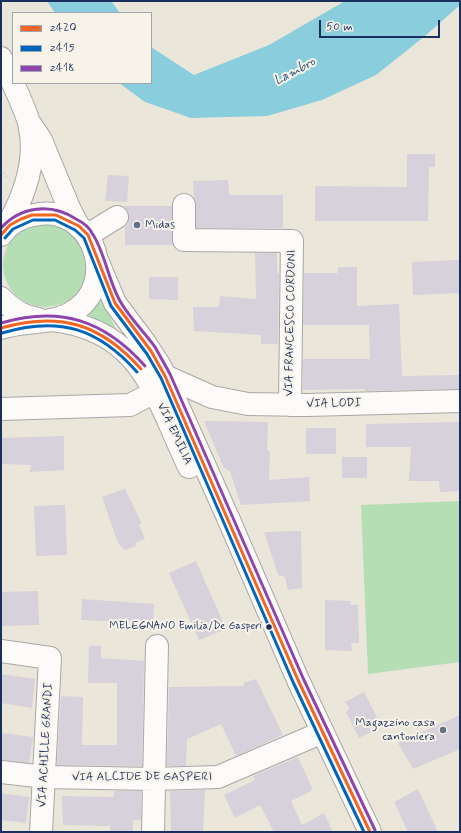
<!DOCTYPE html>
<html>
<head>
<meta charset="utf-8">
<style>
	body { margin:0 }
	#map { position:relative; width:461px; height:833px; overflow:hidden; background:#ebe6da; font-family:Mynerve,sans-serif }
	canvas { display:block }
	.frame { position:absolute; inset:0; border:2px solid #1b2f5e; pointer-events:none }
	.legend { position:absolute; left:12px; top:12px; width:140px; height:72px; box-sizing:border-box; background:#f7f3e8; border:1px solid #9fa5b1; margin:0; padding:5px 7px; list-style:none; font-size:12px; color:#1b2f5e }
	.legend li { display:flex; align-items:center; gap:8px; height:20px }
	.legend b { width:20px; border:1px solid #9fa5b1 }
	.scale { position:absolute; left:319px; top:20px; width:121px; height:18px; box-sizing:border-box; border:2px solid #1b2f5e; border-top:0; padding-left:5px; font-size:12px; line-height:14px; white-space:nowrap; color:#1b2f5e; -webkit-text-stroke:3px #f7f3e8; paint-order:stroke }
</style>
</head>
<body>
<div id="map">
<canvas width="461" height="833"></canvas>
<div class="frame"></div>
<ul class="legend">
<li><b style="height:5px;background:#f26522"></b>z420</li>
<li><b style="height:5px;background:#0065bd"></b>z415</li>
<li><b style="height:5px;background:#8e44ad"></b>z418</li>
</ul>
<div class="scale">50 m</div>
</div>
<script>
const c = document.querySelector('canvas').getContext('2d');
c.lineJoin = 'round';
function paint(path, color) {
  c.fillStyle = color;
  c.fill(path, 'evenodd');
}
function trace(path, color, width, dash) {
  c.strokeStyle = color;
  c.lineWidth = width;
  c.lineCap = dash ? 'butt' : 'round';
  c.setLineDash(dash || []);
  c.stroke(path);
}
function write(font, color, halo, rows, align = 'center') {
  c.font = font + ' Mynerve,sans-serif';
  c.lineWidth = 4;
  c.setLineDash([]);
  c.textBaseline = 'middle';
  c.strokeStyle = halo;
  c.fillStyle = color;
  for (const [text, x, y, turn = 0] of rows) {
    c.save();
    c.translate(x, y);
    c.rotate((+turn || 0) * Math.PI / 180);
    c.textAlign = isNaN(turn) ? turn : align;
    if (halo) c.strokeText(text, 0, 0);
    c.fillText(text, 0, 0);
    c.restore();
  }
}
paint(new Path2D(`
	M3 265a42 42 0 1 1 84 0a42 42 0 1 1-84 0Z
	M102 300 117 331 89 315Z
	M460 501V662L368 674 361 505Z`), '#b5deb5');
paint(new Path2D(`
	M47 1H111L120 13H55Z
	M345 1H460V5L425 36 376 75 322 100 267 116 191 118 145 102 119 83H151V47L194 75 269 45Z`), '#8acedd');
paint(new Path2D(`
	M407 154H435V167H429L428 221H315V186L407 187Z
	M108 175 129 176 127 202 105 201Z
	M228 180 229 195H283V228H196V205L194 197 193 181Z
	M124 206H172L173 245H125V227L128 223 129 216Z
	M255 253H277V273H279L278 344H261V335L194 331 193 307H219L220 296 256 299Z
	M459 260 460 293 413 295 412 262Z
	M338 267H357V306L399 304 402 376 460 375V389L365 391V389L303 390V359H370L369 325H303L304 273H338Z
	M149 277H178V300L149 299Z
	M204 421 268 422 267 451H270L269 480 309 477 310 501 241 505 230 471 224 468Z
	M460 422V491L440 492 439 481H409L411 447H366V424Z
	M306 428H336V454H306Z
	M64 436V470L30 472 31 465 1 464V438Z
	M342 457H367V478H342Z
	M125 489 142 524 139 525 145 539 135 543 136 546 125 550 118 543 102 497Z
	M65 505 67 555 36 556 34 506Z
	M301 531 302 588 288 590 285 577 278 575 264 532Z
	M196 561 226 629 199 640 169 573Z
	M38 591 39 625 1 626V592Z
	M82 599 154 604 153 623 81 620Z
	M325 600 351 601V605H358L359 643H351L352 651 325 650Z
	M89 646H101V658L144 661 142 766 57 765 61 696 83 697 82 745H117V683H88Z
	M1 674 35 679 32 708 1 703Z
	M256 679 283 735 236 756 221 724 187 739 186 766H167L169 687 244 686V683Z
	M364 692 382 727 359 738 346 712 350 709 345 702Z
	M460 715V749L413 769 398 743Z
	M1 733 33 737 29 763 1 760Z
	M298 757 313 790 291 801 302 825 324 813 333 832H274L260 805 235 818 224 795 255 780 253 776Z
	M418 789 438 832H408L394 802Z
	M205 790 203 832H171L170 791Z
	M114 791H141V820H133V832H110V826L63 825 62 796 114 797Z
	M1 793 29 797 26 823 1 820Z`), '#d6d1da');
const minor = new Path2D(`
	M184 205V240L292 241 290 405
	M88 235 117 217
	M97 260 115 303 145 343 160 366 229 520 298 680 370 832
	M51 320C142 329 155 396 189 467
	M165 376 212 397 248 404 307 405 460 401
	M1 409 130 405 147 396 153 388
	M1 651 50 658 41 832
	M1 772 45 777 154 779 218 777 323 732
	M153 832 157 646`);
const major = new Path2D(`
	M1 58C10 78 23 102 29 123 38 159 24 197 6 228
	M31 125 41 140 69 208 79 227
	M1 235C9 224 21 217 34 215 93 202 123 286 69 314 49 325 23 320 1 328
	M1 298C12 310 23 317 38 319`);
trace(minor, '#a8a7a6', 24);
trace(major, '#a8a7a6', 24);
trace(new Path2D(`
	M1 129V144
	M1 170 8 178`), '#cccccd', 2.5, [1, 3]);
trace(minor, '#fcfbf9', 22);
trace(major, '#fcfbf9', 22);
trace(new Path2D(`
	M1 235 10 225 21 219 32 215H56L79 226 88 235 115 303 151 351 165 376 298 680 370 832
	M1 328C60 311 101 324 141 369`), '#f26522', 3);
trace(new Path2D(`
	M5 238 13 229 33 220H55L75 230 84 238 111 306 147 354 161 378 293 682 364 832
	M2 333C59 316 98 328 137 372`), '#0065bd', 3);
trace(new Path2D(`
	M1 228C21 206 51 203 76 219 82 222 89 227 92 233 105 252 108 280 120 301 129 317 144 332 155 347 160 356 165 365 170 374L303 678 375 830
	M1 323C61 306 104 320 145 366`), '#8e44ad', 3);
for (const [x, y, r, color] of [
	[137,225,4,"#646f89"],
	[269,627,3.5,"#1b2f5e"],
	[443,730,4,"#646f89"]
]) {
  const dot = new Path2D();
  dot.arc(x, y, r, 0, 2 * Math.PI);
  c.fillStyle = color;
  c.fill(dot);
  trace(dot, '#f7f3e8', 1.5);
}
write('11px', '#1b2f5e', '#f7f3e8', [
	["MELEGNANO Emilia/De Gasperi",262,627]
], 'right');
write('12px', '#1b2f5e', '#f7f3e8', [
	["Midas",145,225],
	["Magazzino casa",435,723,"right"],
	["cantoniera",435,737,"right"]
], 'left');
write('12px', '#1b2f5e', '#f7f3e8', [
	["VIA FRANCESCO CORDONI",291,323,-89],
	["VIA LODI",334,404,-1],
	["VIA EMILIA",174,434,65],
	["VIA ACHILLE GRANDI",46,745,-87],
	["VIA ALCIDE DE GASPERI",142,777]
]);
write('italic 13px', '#2c547e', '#f7f3e8', [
	["Lambro",295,72,-28]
]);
</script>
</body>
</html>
